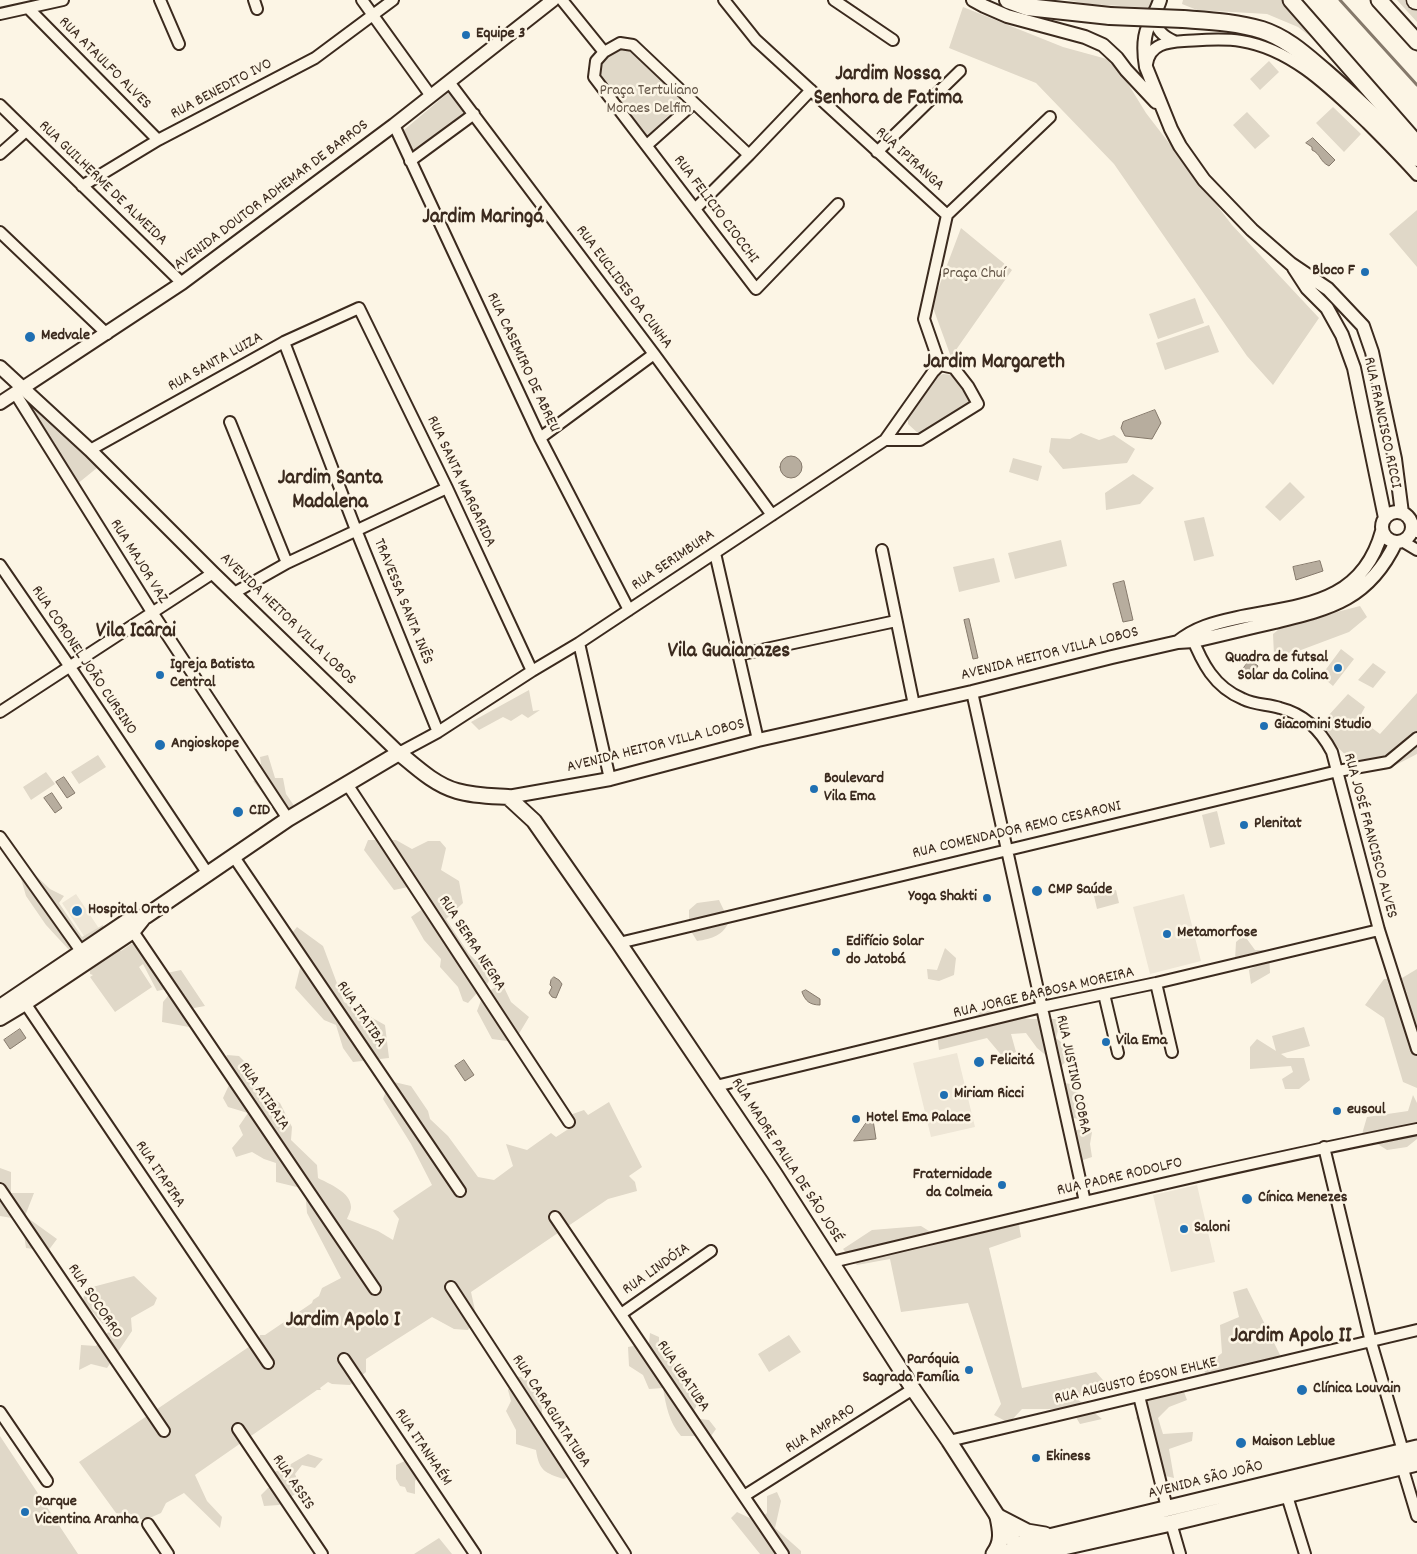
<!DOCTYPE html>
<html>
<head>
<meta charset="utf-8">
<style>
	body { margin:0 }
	canvas { display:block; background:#fcf5e5 }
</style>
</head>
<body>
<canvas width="1417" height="1554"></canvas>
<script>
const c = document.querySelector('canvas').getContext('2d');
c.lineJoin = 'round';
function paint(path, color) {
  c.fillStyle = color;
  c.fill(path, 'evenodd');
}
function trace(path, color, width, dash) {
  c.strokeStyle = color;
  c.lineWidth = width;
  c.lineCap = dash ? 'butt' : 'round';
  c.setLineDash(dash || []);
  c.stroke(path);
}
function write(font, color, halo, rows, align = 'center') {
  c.font = font + ' Dekko,sans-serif';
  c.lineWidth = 5;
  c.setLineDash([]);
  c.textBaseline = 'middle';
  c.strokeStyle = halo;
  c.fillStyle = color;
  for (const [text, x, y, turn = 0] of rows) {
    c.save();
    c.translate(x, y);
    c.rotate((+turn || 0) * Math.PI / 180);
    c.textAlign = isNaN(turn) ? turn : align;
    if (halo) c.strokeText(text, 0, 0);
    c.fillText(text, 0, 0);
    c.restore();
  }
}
paint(new Path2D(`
	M76 894 100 930 86 939 62 903Z
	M1184 894 1201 961 1150 974 1133 907Z
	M957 1053 975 1127 931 1137 913 1063Z
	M1197 1185 1215 1262 1171 1272 1153 1195Z`), '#eee6d6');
paint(new Path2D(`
	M1067 0H1157L1154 8 1088 4Z
	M1183 0H1287L1324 47 1298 27 1267 14 1197 10 1182 4Z
	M1397 0H1405L1417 6V22Z
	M963 7 1063 47 1114 61 1146 113 1232 225 1319 318 1273 385 1247 356 1114 164 1036 83 949 48Z
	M618 49 631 51 683 102 646 137 598 76C601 59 603 56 618 49Z
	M1269 61 1279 72 1260 90 1250 79Z
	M449 92 467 114 413 153 404 130Z
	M1333 107 1361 134 1344 152 1316 123Z
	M1247 112 1270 136 1255 149 1233 125Z
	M1417 210V267L1389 234Z
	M961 228 1012 270 951 357 932 305Z
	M1195 298 1204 323 1158 339 1149 314Z
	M1209 325 1219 352 1165 370 1156 343Z
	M943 374 952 375 971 403 920 435 908 424V415L937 377Z
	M39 404 103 463 76 485 29 409Z
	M1081 433 1099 440 1114 435 1135 449 1127 463 1063 469 1049 452 1051 438 1070 439Z
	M1013 458 1042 466 1038 481 1009 472Z
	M1133 474 1154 488 1140 504 1106 510 1105 493Z
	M1290 482 1305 497 1280 521 1265 507Z
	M1204 517 1214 556 1194 561 1184 521Z
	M1061 540 1067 566 1015 579 1008 553Z
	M994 558 1000 582 959 592 953 567Z
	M1360 606 1367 617 1349 632 1285 656 1274 655 1273 634 1283 626Z
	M1341 649 1354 659 1333 686 1321 676Z
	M1373 663 1386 672 1373 688 1358 680Z
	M529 690 533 711 540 710 528 718 522 714 511 721 503 717 479 730 471 722Z
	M1417 693V754L1386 770 1362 772 1318 727 1348 694 1365 707 1359 718 1380 734Z
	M98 755 106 767 79 784 71 772Z
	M268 755 275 778H283L286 794 295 807 293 813 276 809 253 781 263 778 260 757Z
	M46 772 55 784 31 800 23 787Z
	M1217 811 1225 844 1210 848 1202 815Z
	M368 840H396L412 849 428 841H440L446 848 441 870 459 881 463 903 446 919 469 954 492 976 487 984 481 975 475 978 477 993 468 1003 463 1001 458 987 440 967 441 959 424 940 411 917 428 905 413 886 394 890 364 850Z
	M32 872 50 889 64 896 59 903 82 937 103 925 108 943 121 951 131 944 144 941 153 950 167 973 181 970 205 1006 183 1010 189 1027 162 1022 163 1002 175 987 157 991 143 964 139 967 152 987 115 1012 90 977 93 975 90 974 89 953 70 951 46 925 26 896 20 875Z
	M1116 890 1119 903 1097 909 1094 896Z
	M719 900 729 921C724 935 712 939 697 941L689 928V910L697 903Z
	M297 927 323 946 344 1002 385 1025 389 1058 353 1062 343 1048 336 1025 324 1020 295 988 301 964 285 941Z
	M1244 935 1255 950H1269L1270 973 1251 984 1249 970 1256 966 1253 959 1235 960 1236 942Z
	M945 948 956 958 954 975 939 981 928 979 927 969 937 970Z
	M1417 969V1088L1403 1082 1384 1018 1365 1005 1384 979 1402 978Z
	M502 983 511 1002 529 1017 514 1042 492 1039 477 1011 483 995Z
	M982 1010 1030 1019H1061L1056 1038 1075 1053 1060 1067 1037 1048 1026 1033 1011 1034 1016 1052 1003 1057 987 1038 939 1050 937 1034 963 1029Z
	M1304 1027 1310 1046 1281 1054 1287 1058H1304L1310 1080 1299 1089H1285L1282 1079 1293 1072 1291 1066 1250 1069V1047L1257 1039 1276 1051 1272 1036Z
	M227 1055 239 1056 253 1070 254 1085 280 1103 292 1127 291 1140 317 1165 318 1178C329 1184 351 1192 351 1207 351 1211 348 1216 347 1219L378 1231 393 1240 399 1219 393 1211 432 1185 411 1144 383 1099 387 1088 394 1082 411 1086 428 1111 430 1119 448 1136 478 1177 494 1180 513 1166 506 1144 527 1150 551 1133 556 1137 570 1128 567 1116 584 1110 588 1115 609 1102 642 1167 629 1176 635 1182 637 1191 608 1199 471 1292 476 1315 468 1330 454 1329 432 1317 366 1359V1372L350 1385 332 1384 328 1382 320 1388 321 1390H317L195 1475 207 1501 222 1517 220 1528 184 1493 166 1503 161 1513 145 1520 134 1517 124 1524 79 1462 259 1340 260 1335H265L312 1303 313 1300 319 1296 322 1288 341 1278 307 1213 305 1189 276 1182V1163L264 1159 252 1152 236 1157 232 1148 243 1135 239 1126 248 1113 228 1107 223 1098 229 1085 222 1070Z
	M1065 1083 1075 1085 1080 1100 1088 1104 1079 1119 1068 1117 1057 1092Z
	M1413 1095 1417 1103V1139L1407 1147 1387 1150 1362 1134 1367 1117 1408 1111Z
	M1080 1129 1092 1132 1090 1144 1092 1157 1080 1161 1067 1149V1134Z
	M0 1168 11 1172V1193H34L25 1216 57 1239 48 1251 26 1248 24 1235 12 1218 0 1216Z
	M1019 1225 1021 1237 989 1248 1022 1388 1096 1372 1109 1387 1076 1398 1102 1419 1080 1424 1071 1409H1022L1009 1423 994 1415 1001 1404 968 1303 901 1312 890 1259 857 1265 843 1249 872 1230 921 1226 937 1236Z
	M134 1276 157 1298 154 1305 131 1318 132 1331 107 1368 91 1364 79 1370 81 1345 96 1346 109 1331 83 1301 85 1289Z
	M1247 1288 1282 1359 1207 1377 1203 1368 1222 1353 1220 1325 1239 1317 1233 1292Z
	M650 1333 659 1337V1352L679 1367 699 1400 694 1411 700 1419 709 1420 716 1429 711 1436 707 1433 695 1436H681C669 1422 666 1406 663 1388L649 1389 643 1375 629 1366 628 1347 649 1343Z
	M789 1335 801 1352 769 1372 758 1354Z
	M515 1376 530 1379 540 1390 543 1422 559 1438 577 1469 564 1479C545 1473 539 1471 536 1450L516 1444V1430L506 1411 511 1401 508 1390Z
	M1184 1392 1187 1400 1169 1407 1158 1418 1163 1434 1193 1432 1192 1441 1169 1449 1174 1478 1153 1473 1147 1435 1136 1418 1147 1400Z
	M0 1436 78 1554H0Z
	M308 1454 323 1459 315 1468 302 1465 295 1474 298 1482 304 1488 279 1505 264 1506 261 1495 268 1488 277 1485 272 1473 284 1468Z
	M407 1460 424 1469 415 1481V1494L407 1492 405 1487 400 1486 396 1479V1465Z
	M777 1492 781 1501 775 1528 801 1551V1554H760L731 1518 737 1512 756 1521 767 1513V1496Z
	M439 1538 452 1554H414Z`), '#e0d8c8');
const water = new Path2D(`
	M1313 138 1335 160 1329 166C1319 161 1321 154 1312 150V147L1306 143Z
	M1155 410 1161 423 1152 439 1125 436 1121 428 1123 422Z
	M780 467a11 11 0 1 1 22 0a11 11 0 1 1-22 0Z
	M1320 561 1323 571 1296 580 1293 567Z
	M1124 581 1133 620 1123 622 1113 584Z
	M969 619 978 658 973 659 964 620Z
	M1250 660 1258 666 1247 681 1239 674Z
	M64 777 75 793 67 798 56 782Z
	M52 793 62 808 55 813 44 798Z
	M554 977 559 980 562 984 556 998 552 997 549 993 552 987 550 985 551 980Z
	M806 990 820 999V1005C810 1005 805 1001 802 992Z
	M20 1029 26 1038 10 1049 4 1040Z
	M464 1060 474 1075 465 1081 455 1066Z
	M869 1119 873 1120 876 1139 854 1141Z`);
paint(water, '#b7ad9e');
trace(water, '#85796b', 1);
trace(new Path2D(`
	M1340 0 1417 85`), '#85796b', 3);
const minor = new Path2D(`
	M160 0 179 44
	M254 0 257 9
	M362 0 431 96
	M562 0 604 52
	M724 0 756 40 947 215
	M834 0 893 40
	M28 8 158 140
	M0 14 63 0
	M1156 15C1154 28 1162 36 1174 41
	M1147 64C1150 44 1167 42 1184 41 1203 40 1222 38 1241 41 1292 49 1331 89 1367 123 1384 140 1401 157 1417 175
	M449 82 654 354 772 515
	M0 105 182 283
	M394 125 540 438 629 610
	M647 145 694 103
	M877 152 960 71
	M0 154 26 131
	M749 155 633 45 620 43 604 52 596 61 594 77 756 289 838 204
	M410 161 474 114
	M82 186 158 140 315 58 393 0
	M695 209 749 155 811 90
	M947 215 1050 117
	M0 232 107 334
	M284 342 356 530 438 732
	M940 365 924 319 947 215
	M15 393 152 612 288 819
	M230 422 287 563
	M540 438 654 354
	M885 440H920L978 404 968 386 954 368 940 365
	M90 450 284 342 359 308 447 488 532 671
	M1412 523 1417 532
	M1402 541 1417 550
	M882 550 914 705
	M715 553 758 740
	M0 565 70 667 208 874
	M234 593 287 563 447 488
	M1191 635C1202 663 1214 687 1243 699 1255 705 1268 704 1280 708 1304 714 1321 731 1332 752L1379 930 1417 1049
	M579 643 610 779
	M738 655 896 621
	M972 692 1085 1202
	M0 712 213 573
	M399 753 438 732 532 671 579 643 885 440 933 372 940 365
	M346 785 351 790 569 1122
	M0 837 81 951
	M234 857 460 1191
	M130 927 375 1289
	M619 943 1338 771 1388 762 1417 738
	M1156 983 1172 1052
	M1104 994 1118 1053
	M25 1003 268 1363
	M716 1086 1042 1007 1156 983 1379 930
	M1324 1147 1371 1342 1403 1451
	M0 1189 164 1431
	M555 1217 783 1554
	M832 1262C1026 1216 1221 1168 1417 1129
	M451 1287 625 1554
	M621 1314 711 1251
	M344 1359 475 1554
	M1139 1396 1167 1508
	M0 1412 47 1481
	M238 1429 322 1554
	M949 1441 1417 1330
	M1402 1466 1417 1516
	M744 1496 913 1389
	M1287 1496 1305 1554
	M1171 1523 1180 1554
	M148 1524 168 1554`);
const tertiary = new Path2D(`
	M973 0 984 6 1007 16 1085 37 1103 45 1117 58 1126 70 1156 102
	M1160 0C1157 10 1152 17 1148 27 1143 39 1144 55 1146 67L1171 129 1180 146 1204 180 1252 230 1291 264 1328 289 1363 326 1372 352 1395 459 1402 513
	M1294 268 1307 288 1327 308 1342 335 1354 368 1385 518
	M0 367 90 450 213 573 399 753
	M0 403 182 283 394 125 553 0
	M1382 527a15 15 0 1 1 30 0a15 15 0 1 1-30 0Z
	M1178 642C1195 628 1214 623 1237 618 1300 605 1362 605 1382 531
	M508 797 610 779 758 740 972 692 1112 657 1178 642 1194 641C1221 635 1248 628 1275 622 1332 608 1369 599 1396 542`);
const secondary = new Path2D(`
	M0 1007 126 922 146 916 288 819 399 753C416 767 435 785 457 791 474 796 491 796 508 797L534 821 619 943 774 1173 913 1389 949 1441 1022 1554
	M0 1018 25 1003 133 931 145 916`);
const primary = new Path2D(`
	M1291 0 1417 144
	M1379 0 1417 42
	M998 1517 1027 1532 1045 1535
	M994 1554C1003 1542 1001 1531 998 1517
	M1009 1554 1016 1545 1417 1448
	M1032 1554 1171 1523 1417 1463`);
const trunk = new Path2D(`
	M1008 0 1027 7 1110 16
	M1183 19C1210 21 1236 22 1262 30 1287 38 1306 56 1325 72 1357 100 1387 129 1417 158`);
const motorway = new Path2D(`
	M1416 0H1417`);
trace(minor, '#3b2a1e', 14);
trace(tertiary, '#3b2a1e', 16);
trace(secondary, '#3b2a1e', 18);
trace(primary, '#3b2a1e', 19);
trace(trunk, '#3b2a1e', 20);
trace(motorway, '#3b2a1e', 21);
trace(minor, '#fcf5e5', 10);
trace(tertiary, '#fcf5e5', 12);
trace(secondary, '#fcf5e5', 14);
trace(primary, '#fcf5e5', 15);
trace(trunk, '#fcf5e5', 16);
trace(motorway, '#fcf5e5', 18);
const trunkBridge = new Path2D(`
	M1110 16 1183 19`);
trace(trunkBridge, '#3b2a1e', 20, []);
trace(trunkBridge, '#fcf5e5', 16);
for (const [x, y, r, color] of [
	[466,35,5,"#1f6fb2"],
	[1365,272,5,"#1f6fb2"],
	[30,337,6,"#1f6fb2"],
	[1338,668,5,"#1f6fb2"],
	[160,675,5,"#1f6fb2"],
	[1264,726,5,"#1f6fb2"],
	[160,745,6,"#1f6fb2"],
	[814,789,5,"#1f6fb2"],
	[238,812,6,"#1f6fb2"],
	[1244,825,5,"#1f6fb2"],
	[1037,891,6,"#1f6fb2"],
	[987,898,5,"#1f6fb2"],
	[77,911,6,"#1f6fb2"],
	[1167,934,5,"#1f6fb2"],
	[836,952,5,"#1f6fb2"],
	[1106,1042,5,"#1f6fb2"],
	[979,1062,6,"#1f6fb2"],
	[944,1095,5,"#1f6fb2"],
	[1337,1111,5,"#1f6fb2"],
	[856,1119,5,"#1f6fb2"],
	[1002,1185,5,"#1f6fb2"],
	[1247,1199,6,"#1f6fb2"],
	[1184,1229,5,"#1f6fb2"],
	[969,1370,5,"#1f6fb2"],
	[1302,1390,6,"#1f6fb2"],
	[1241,1443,6,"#1f6fb2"],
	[1036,1458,5,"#1f6fb2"],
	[25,1512,5,"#1f6fb2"]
]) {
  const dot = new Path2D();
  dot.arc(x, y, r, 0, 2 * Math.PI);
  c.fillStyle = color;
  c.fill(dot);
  trace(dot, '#fcf5e5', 2);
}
write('bold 16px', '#3b2a1e', '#fcf5e5', [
	["Equipe 3",476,35],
	["Bloco F",1355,272,"right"],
	["Medvale",41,337],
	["Quadra de futsal",1328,659,"right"],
	["Solar da Colina",1328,677,"right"],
	["Igreja Batista",170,666],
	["Central",170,684],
	["Giacomini Studio",1274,726],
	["Angioskope",171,745],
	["Boulevard",824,780],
	["Vila Ema",824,798],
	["CID",249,812],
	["Plenitat",1254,825],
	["CMP Saúde",1048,891],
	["Yoga Shakti",977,898,"right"],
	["Hospital Orto",88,911],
	["Metamorfose",1177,934],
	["Edifício Solar",846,943],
	["do Jatobá",846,961],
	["Vila Ema",1116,1042],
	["Felicitá",990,1062],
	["Miriam Ricci",954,1095],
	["eusoul",1347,1111],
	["Hotel Ema Palace",866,1119],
	["Fraternidade",992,1176,"right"],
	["da Colmeia",992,1194,"right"],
	["Cínica Menezes",1258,1199],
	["Saloni",1194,1229],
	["Paróquia",959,1361,"right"],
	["Sagrada Família",959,1379,"right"],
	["Clínica Louvain",1313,1390],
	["Maison Leblue",1252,1443],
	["Ekiness",1046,1458],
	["Parque",35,1503],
	["Vicentina Aranha",35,1521]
], 'left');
write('16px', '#3b2a1e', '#fcf5e5', [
	["RUA ATAULFO ALVES",104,64,45],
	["RUA BENEDITO IVO",222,90,-28],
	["RUA IPIRANGA",909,160,42],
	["RUA GUILHERME DE ALMEIDA",102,184,44],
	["AVENIDA DOUTOR ADHEMAR DE BARROS",272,196,-37],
	["RUA FELICIO CIOCCHI",715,210,53],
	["RUA EUCLIDES DA CUNHA",623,288,53],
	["RUA SANTA LUIZA",216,363,-29],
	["RUA CASEMIRO DE ABREU",522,363,65],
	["RUA FRANCISCO RICCI",1381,423,78],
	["RUA SANTA MARGARIDA",460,482,65],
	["RUA SERIMBURA",674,561,-34],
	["RUA MAJOR VAZ",138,562,58],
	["TRAVESSA SANTA INÊS",402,602,68],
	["AVENIDA HEITOR VILLA LOBOS",287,620,44],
	["AVENIDA HEITOR VILLA LOBOS",1050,655,-14],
	["RUA CORONEL JOÃO CURSINO",83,661,56],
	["AVENIDA HEITOR VILLA LOBOS",656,747,-14],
	["RUA COMENDADOR REMO CESARONI",1017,831,-13],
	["RUA JOSÉ FRANCISCO ALVES",1369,836,75],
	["RUA SERRA NEGRA",471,944,57],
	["RUA JORGE BARBOSA MOREIRA",1044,994,-13],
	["RUA ITATIBA",360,1015,56],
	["RUA JUSTINO COBRA",1072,1075,78],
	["RUA ATIBAIA",263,1097,56],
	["RUA MADRE PAULA DE SÃO JOSÉ",786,1161,57],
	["RUA ITAPIRA",159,1175,56],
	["RUA PADRE RODOLFO",1120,1178,-13],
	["RUA LINDÓIA",657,1270,-35],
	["RUA SOCORRO",94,1302,56],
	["RUA UBATUBA",682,1377,56],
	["RUA AUGUSTO ÉDSON EHLKE",1136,1382,-13],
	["RUA CARAGUATATUBA",550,1412,57],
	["RUA AMPARO",821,1430,-32],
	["RUA ITANHAÉM",422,1448,56],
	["AVENIDA SÃO JOÃO",1206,1481,-14],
	["RUA ASSIS",292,1483,56]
]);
write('16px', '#645648', '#fcf5e5', [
	["Praça Tertuliano",649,92],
	["Moraes Delfim",649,110],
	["Praça Chuí",974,275]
]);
write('bold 21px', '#3b2a1e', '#fcf5e5', [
	["Jardim Nossa",888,76],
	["Senhora de Fatima",888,100],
	["Jardim Maringá",483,219],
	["Jardim Margareth",994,364],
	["Jardim Santa",330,480],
	["Madalena",330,504],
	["Vila Icarai",136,633],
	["Vila Guaianazes",729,653],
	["Jardim Apolo I",343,1322],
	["Jardim Apolo II",1291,1338]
]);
</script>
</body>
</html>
